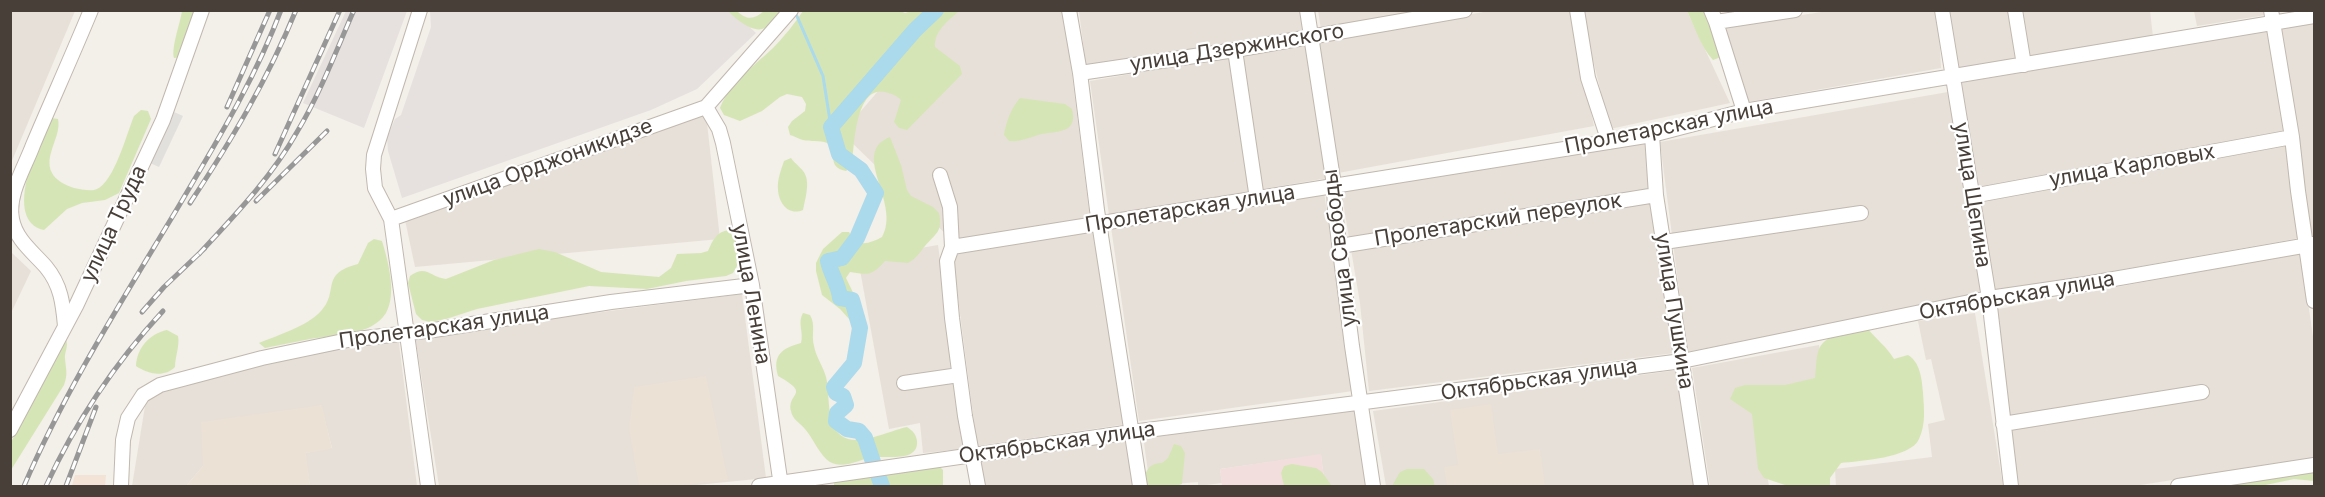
<!DOCTYPE html>
<html>
<head>
<meta charset="utf-8">
<style>
	body { margin:0 }
	#map { position:relative; width:2325px; height:497px; overflow:hidden; background:#f3efe9; font-family:Inter,sans-serif }
	canvas { display:block }
	.frame { position:absolute; inset:0; border:12px solid #473f38; pointer-events:none }
</style>
</head>
<body>
<div id="map">
<canvas width="2325" height="497"></canvas>
<div class="frame"></div>
</div>
<script>
const c = document.querySelector('canvas').getContext('2d');
c.lineJoin = 'round';
function paint(path, color) {
  c.fillStyle = color;
  c.fill(path, 'evenodd');
}
function trace(path, color, width, dash) {
  c.strokeStyle = color;
  c.lineWidth = width;
  c.lineCap = dash ? 'butt' : 'round';
  c.setLineDash(dash || []);
  c.stroke(path);
}
function write(font, color, halo, rows, align = 'center') {
  c.font = font + ' Inter,sans-serif';
  c.lineWidth = 4.5;
  c.setLineDash([]);
  c.textBaseline = 'middle';
  c.strokeStyle = halo;
  c.fillStyle = color;
  for (const [text, x, y, turn = 0] of rows) {
    c.save();
    c.translate(x, y);
    c.rotate((+turn || 0) * Math.PI / 180);
    c.textAlign = isNaN(turn) ? turn : align;
    if (halo) c.strokeText(text, 0, 0);
    c.fillText(text, 0, 0);
    c.restore();
  }
}
paint(new Path2D(`
	M11 10 75 11 11 163 10 11Z
	M1318 10 1425 11 1321 30Z
	M951 11H1064L1090 219 956 244 842 133 929 32Z
	M1079 11H1301L1302 31 1086 67Z
	M1489 11H1574L1580 59 1594 126 1338 173 1316 42Z
	M1581 11H1687L1730 103 1610 129Z
	M1828 11H1938L1941 68 1748 102 1725 27Z
	M1947 11H2010L2019 59 1957 72Z
	M2019 11H2150L2153 37 2027 58Z
	M2194 11H2265L2266 15 2197 26Z
	M2314 20V238H2312L2280 26Z
	M2271 31 2300 238 1994 292 1959 83Z
	M1305 44 1328 178 1109 215 1090 81Z
	M1948 92 1982 294 1687 352 1660 142Z
	M706 114 720 239 415 267 405 220Z
	M1645 143 1675 353 1369 391 1360 303 1341 190Z
	M1324 192 1353 391 1139 421 1111 227Z
	M1096 228 1127 424 977 446 952 251Z
	M938 245 965 449 923 453 920 423 889 429 858 259Z
	M11 252 31 271 11 313Z
	M2301 253 2314 344V458L2134 486H2019L1993 310Z
	M742 294 766 478 687 486H439L415 336Z
	M1975 313 2003 486H1836L1835 469 1932 457 1928 424 1945 420 1931 359 1926 360 1918 321Z
	M398 336 417 486H310L305 453 332 448 321 405 203 466 186 486H132L146 400 152 395 206 377Z
	M1819 345 1826 383 1754 399 1769 486H1710L1692 368Z
	M1678 370 1695 486H1386L1373 411Z
	M1358 409 1366 486H1325L1321 455 1220 469 1222 483 1198 486V482L1150 486 1143 436Z
	M1128 438 1134 486H984L978 461Z`), '#e7e0d8');
paint(new Path2D(`
	M75 475H106L105 486H72Z`), '#f3e3d6');
paint(new Path2D(`
	M346 11H407L364 128 303 103Z
	M430 11H732L756 33 697 89 651 110 402 198 388 151 387 138 395 119 401 115 431 27Z`), '#e6e1de');
paint(new Path2D(`
	M706 376 728 480 676 486H639L629 428 634 387Z
	M1491 404 1498 454 1540 449 1545 486H1447L1444 467 1458 465 1450 410Z
	M322 405 332 449 306 453 310 486H186L203 466 201 422Z`), '#ebe1d4');
paint(new Path2D(`
	M1321 454 1325 486H1222L1220 469Z`), '#f3dede');
paint(new Path2D(`
	M898 10 905 13 912 11H959C948 21 934 31 935 47L960 66 962 74 907 130 899 128 894 122 901 100C896 95 892 94 885 92 855 85 854 148 852 166L846 171C825 167 839 150 827 143 820 140 810 142 803 140 799 139 794 136 790 135L788 127 792 121 805 111 806 104 802 97 787 94 780 97 762 111 740 121 724 115 720 108C731 81 753 67 773 48 784 37 795 23 803 11Z
	M182 11H201L182 57 174 58C171 48 180 24 182 11Z
	M728 11H737C747 21 755 19 764 11H783C778 16 772 25 765 28 753 34 736 19 728 11Z
	M1687 11H1706L1721 57 1713 60C1700 46 1695 27 1687 11Z
	M1020 98 1065 104 1072 109C1078 133 1059 131 1042 134 1030 137 1022 142 1009 141L1004 135C1006 122 1011 108 1020 98Z
	M141 110 148 111 151 119 119 193 105 200 82 203 67 209 44 230C2 221 38 141 51 118L58 119C62 136 43 156 52 173 55 180 67 186 74 188 81 189 91 192 97 189 114 182 127 133 134 116Z
	M890 137 901 165 907 190 911 196 933 207 939 213C943 232 936 233 925 246 919 253 917 258 908 263L885 261C871 276 870 275 850 272L846 278 860 307 857 318 850 320 840 309 822 295 816 271V263L823 249 842 232H849C857 248 869 244 882 237 902 203 849 153 890 137Z
	M791 158C795 164 802 168 805 174 810 184 805 199 803 210 789 216 779 204 778 190 777 180 781 170 784 161Z
	M729 230 736 243 738 259 737 266 733 273 726 276 686 281 647 289 589 286 477 309 446 319 430 322 422 320 416 314 408 283 410 276C426 264 430 277 446 279L494 260 539 249 555 252 601 272 659 277 671 268 677 254 701 253 708 251C713 240 716 232 729 230Z
	M374 239 382 241C388 261 397 293 386 313 372 336 333 335 310 339 295 342 280 345 265 348L259 343C278 335 306 327 321 311 340 291 319 274 358 264L368 243Z
	M803 313 810 315C816 325 811 335 814 346 816 357 823 366 826 377 831 396 824 431 848 439 864 444 892 430 907 427 913 431 916 434 917 441 919 462 887 456 875 457 861 458 844 470 830 462 820 456 813 438 805 429 800 423 792 419 791 411 787 392 812 395 778 376 772 354 783 348 801 343 804 332 797 323 803 313Z
	M1867 328C1876 339 1887 347 1894 359L1908 355C1920 362 1922 379 1923 393 1924 409 1926 424 1919 439 1911 458 1859 461 1841 463L1830 478V486H1788L1764 478 1758 469 1752 414 1730 399 1735 388 1745 385H1785L1815 378C1816 369 1816 356 1819 349 1827 332 1852 331 1867 328Z
	M167 330 178 336C180 345 175 357 175 367 164 378 148 374 136 366 137 348 149 334 167 330Z
	M66 339C69 347 64 352 65 359 66 370 68 374 64 385L11 470V442Z
	M1174 444 1181 446 1185 453 1182 484 1176 486H1143C1145 473 1147 463 1162 463L1168 458Z
	M937 464 943 470V486H834V481Z
	M1292 464 1316 468 1322 472 1331 485 1338 486H1284L1281 473 1284 466Z
	M1407 469H1424L1433 479 1435 486H1392L1400 472Z
	M2314 470V481L2294 479 2261 486H2195Z`), '#d6e5b5');
paint(new Path2D(`
	M174 112 183 116 159 167 150 163Z`), '#e2e0dd');
trace(new Path2D(`
	M796 14 823 76 831 127`), '#aadaeb', 3);
trace(new Path2D(`
	M873 462 865 438 859 431 847 429 836 421 837 413 846 405 843 396 836 393 834 387 854 363 860 328 852 300 840 298C839 285 831 275 828 261L842 258 857 238 876 193 861 170 839 154 831 127 915 30 936 10
	M879 478 882 486`), '#aadaeb', 16);
const minor = new Path2D(`
	M420 10 374 155 373 169 375 188 391 219 428 486
	M1069 10 1080 73 1097 210 1140 486
	M1307 10 1334 185 1335 211 1352 346 1373 486
	M1577 10 1588 78 1609 142
	M1711 10 1716 22 1744 111
	M1942 10 1989 298 2011 486
	M2015 10 2024 65
	M2271 10 2292 137 2298 191 2314 301
	M1716 22 1795 10
	M1235 50 1257 199
	M1080 73 1235 50 1465 10
	M706 107 719 129 723 143 752 285 781 486
	M1652 135 1656 195 1701 486
	M940 175 950 207 952 247 947 261 952 318 965 416 978 486
	M1972 196 2292 137
	M391 219 706 107 791 10
	M1664 242 1861 213
	M1340 246 1656 195
	M952 247 1652 135 1744 111 2314 16
	M65 326C63 304 61 285 46 267 33 252 16 240 12 219 7 195 25 167 33 145 52 100 72 56 91 10
	M904 383 959 375
	M2003 424 2202 392
	M10 430 76 306 163 120 202 10
	M121 486 123 440 128 418 143 395 160 385 262 358 348 340 434 330 611 302 752 285
	M759 486 1132 432 1682 361 1989 298 2085 284 2314 244
	M2178 486 2314 465`);
trace(minor, '#c1b8af', 16);
trace(minor, '#fff', 14);
const rail = new Path2D(`
	M227 107 270 10
	M275 154 340 10
	M256 201 327 131
	M190 203C231 141 268 79 296 10
	M199 254C234 216 271 178 297 132 320 94 336 51 354 10
	M142 312 164 287 205 248
	M24 486C66 388 125 296 180 204 217 141 255 79 281 10
	M46 486C75 423 116 362 163 311
	M66 486 96 407`);
trace(rail, '#979797', 5);
trace(rail, '#fff', 3, [9]);
write('21px', '#473f38', '#fff', [
	["улица Дзержинского",1237,48,-9],
	["Пролетарская улица",1669,127,-11],
	["улица Орджоникидзе",548,163,-20],
	["улица Карловых",2132,166,-10],
	["улица Щепина",1972,195,81],
	["Пролетарская улица",1190,209,-9],
	["Пролетарский переулок",1498,220,-9],
	["улица Труда",114,224,-65],
	["улица Свободы",1340,248,-97],
	["улица Ленина",751,294,80],
	["Октябрьская улица",2017,296,-10],
	["улица Пушкина",1674,311,81],
	["Пролетарская улица",444,327,-8],
	["Октябрьская улица",1539,380,-8],
	["Октябрьская улица",1057,443,-8]
]);
</script>
</body>
</html>
